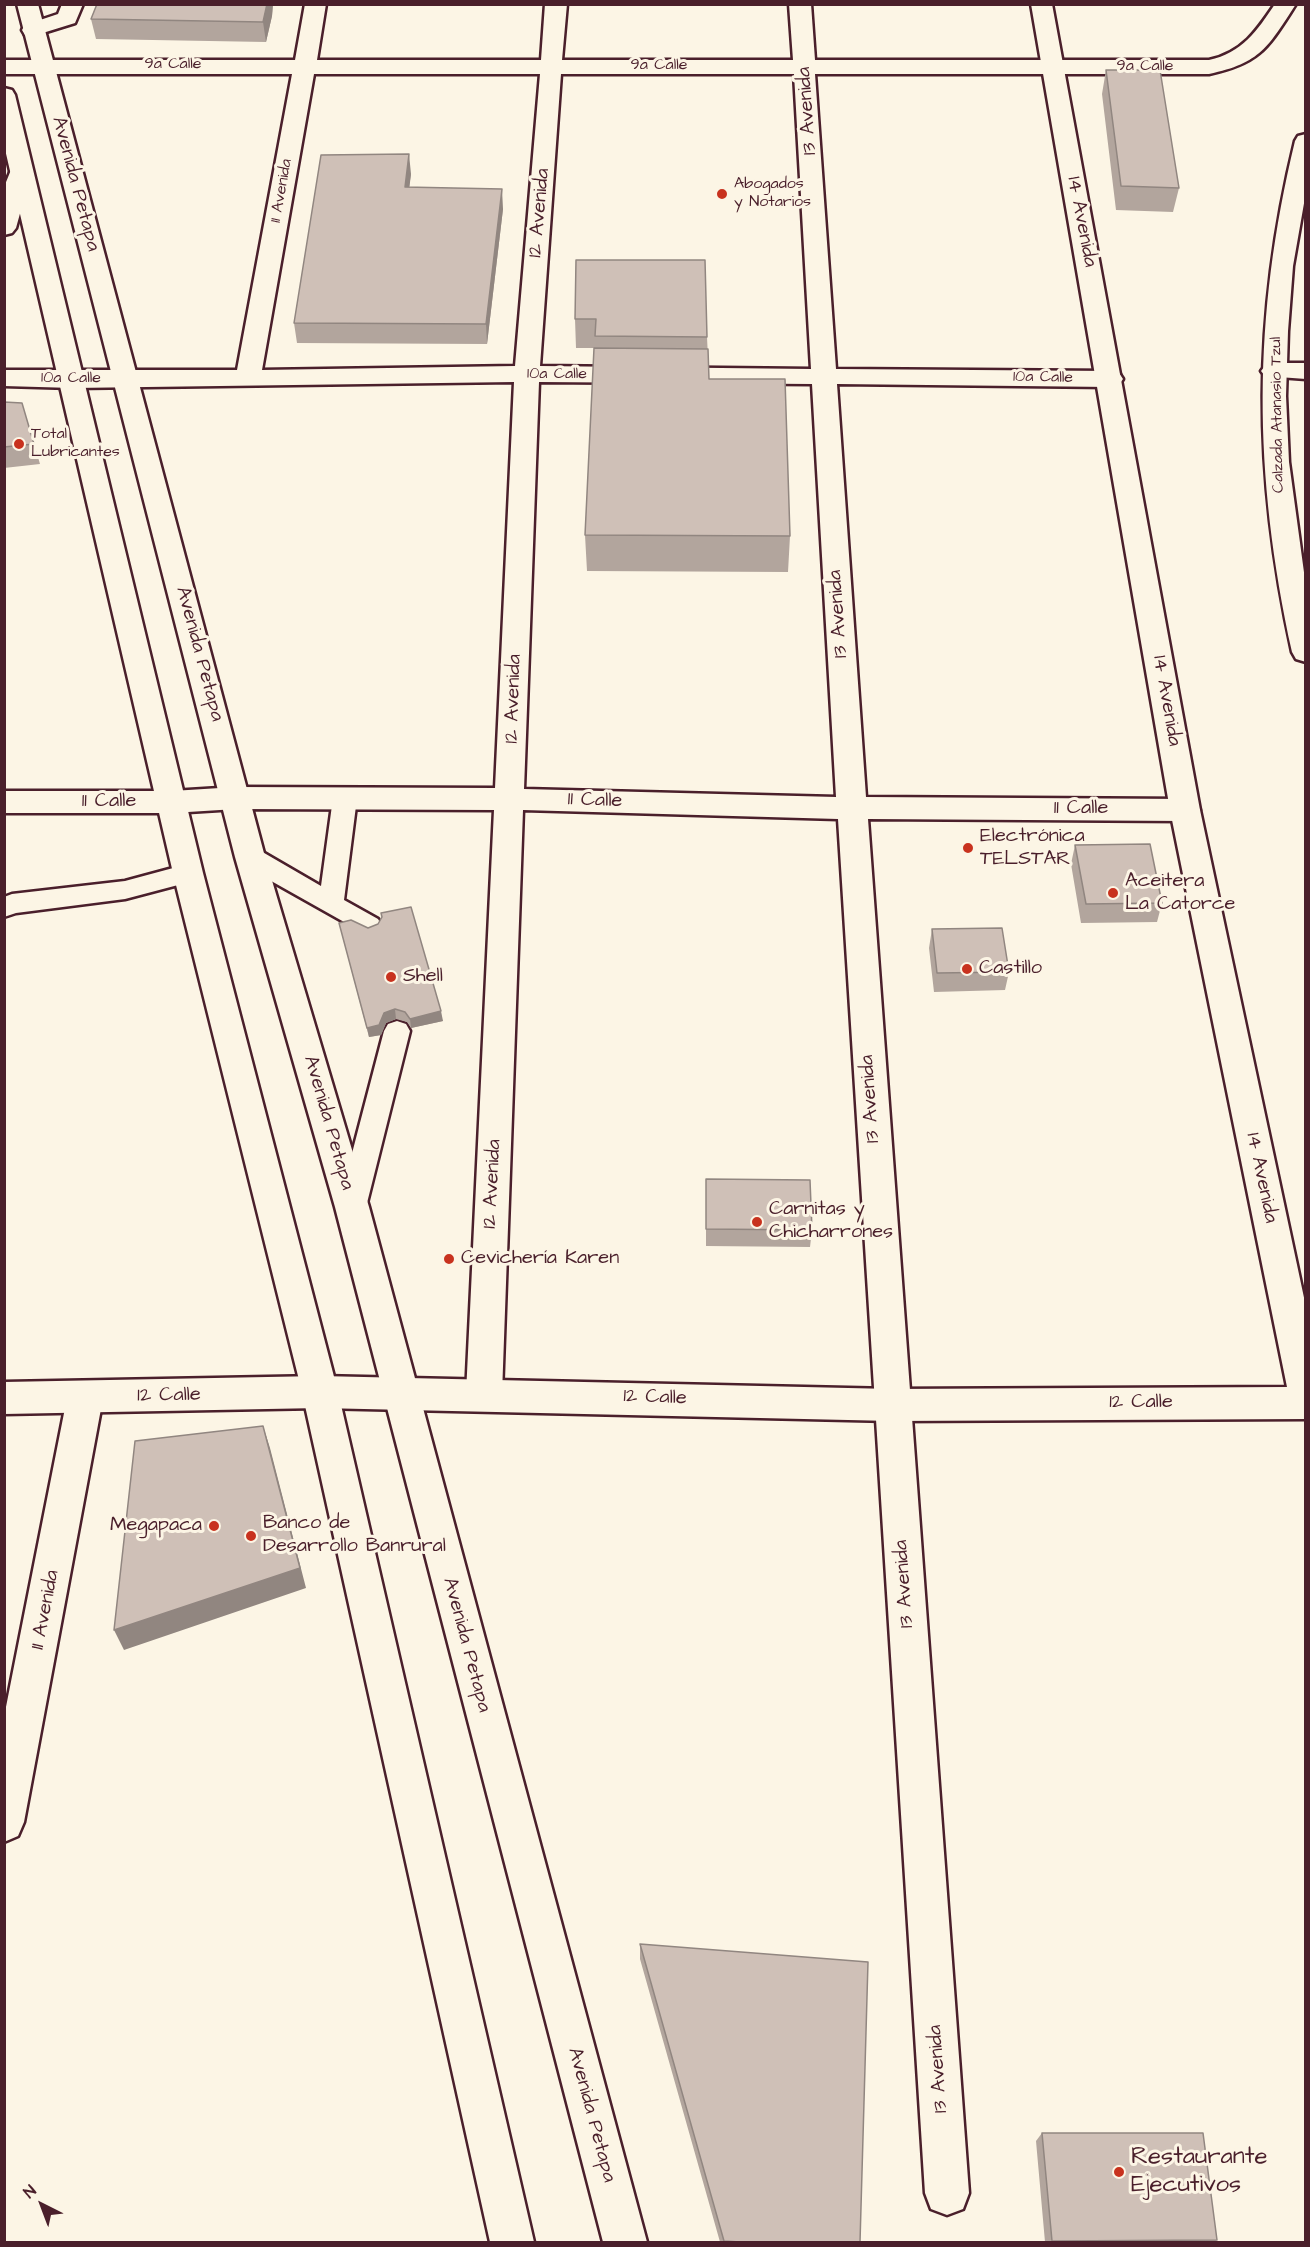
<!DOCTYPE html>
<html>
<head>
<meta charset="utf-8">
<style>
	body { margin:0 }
	#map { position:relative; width:1310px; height:2247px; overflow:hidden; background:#fcf5e5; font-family:"Architects Daughter",sans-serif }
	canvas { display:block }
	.frame { position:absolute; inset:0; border:6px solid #4a1f2b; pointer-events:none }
	.north { position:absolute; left:12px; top:2175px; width:60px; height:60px; -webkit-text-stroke:4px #fcf5e5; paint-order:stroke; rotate:318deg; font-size:16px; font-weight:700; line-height:24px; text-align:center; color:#4a1f2b }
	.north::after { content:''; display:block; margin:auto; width:21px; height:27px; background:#4a1f2b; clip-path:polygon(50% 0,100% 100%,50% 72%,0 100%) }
</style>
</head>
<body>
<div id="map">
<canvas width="1310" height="2247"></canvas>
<div class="frame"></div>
<div class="north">N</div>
</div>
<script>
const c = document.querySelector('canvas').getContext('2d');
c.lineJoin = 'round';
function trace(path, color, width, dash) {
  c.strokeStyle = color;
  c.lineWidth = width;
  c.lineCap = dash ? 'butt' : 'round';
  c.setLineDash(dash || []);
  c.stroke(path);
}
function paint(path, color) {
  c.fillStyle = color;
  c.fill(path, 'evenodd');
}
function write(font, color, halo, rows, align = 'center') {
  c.font = font + ' "Architects Daughter",sans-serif';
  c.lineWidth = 6;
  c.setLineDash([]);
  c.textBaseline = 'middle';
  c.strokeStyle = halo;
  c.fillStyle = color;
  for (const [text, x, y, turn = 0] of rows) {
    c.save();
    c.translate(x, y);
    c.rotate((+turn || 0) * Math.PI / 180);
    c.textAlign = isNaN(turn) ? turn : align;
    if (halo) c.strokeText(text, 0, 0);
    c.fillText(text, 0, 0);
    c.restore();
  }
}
const service = new Path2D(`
	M345 789 354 792 357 798 344 900 378 919 382 926 378 933 369 936 241 864 238 857 241 850 250 848 259 850 321 886 333 798 336 792Z
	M188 864 197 866 200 873 197 880 125 899 16 913 4 917V897L12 894 125 881Z
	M397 1021 406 1024 410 1031 366 1207 362 1215 352 1219 342 1215 338 1207 384 1031 388 1024Z`);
const minor = new Path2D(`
	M62 4H83L75 23 33 36 25 35 22 30 25 25 58 14Z
	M305 4H326L317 60H541L545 4H567L562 60H793L789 4H811L815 60H1209C1242 53 1257 31 1275 4H1296C1268 47 1261 63 1209 74H815L836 369 1110 371 1119 373 1123 379 1119 385 1110 387 837 384 866 797 1185 799 1195 802 1200 810 1195 818 1185 821 868 819 969 2193 963 2209 947 2215 931 2209 925 2193 838 819 523 810 502 1394 497 1405 484 1410 471 1405 466 1394 494 810 236 809 172 813H4V791H172L236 787 495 788 514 382 73 388 4 386V370H237L292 74H4V60H295ZM314 74H540L515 366 262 370ZM561 74H794L811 369 540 366ZM539 382 812 384 836 797 524 789Z
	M21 163 29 165 32 170 16 228 12 233 4 235V187L13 165Z
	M1274 363H1306V379L1265 376 1261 371 1265 366Z
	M85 1382 98 1387 103 1398 24 1822 18 1836 4 1842V1717L67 1398 72 1387Z`);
const secondary = new Path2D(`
	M1031 4H1052L1200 810 1306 1307V1419L892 1421 320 1408 4 1414V1382L320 1376 892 1389 1287 1387 1170 810Z`);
const primary = new Path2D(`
	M17 4H38L265 857 369 1207 647 2242H603L335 1207 235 857Z
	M4 88 12 90 15 95 203 873 338 1392 534 2242H490L302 1392 173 873 4 145Z
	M1306 134V192L1293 266 1288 331 1286 396 1289 462 1306 587V662L1296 659 1292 652C1253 474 1252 318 1295 141L1298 136Z`);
trace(service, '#4a1f2b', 5);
trace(minor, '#4a1f2b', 5);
trace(secondary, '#4a1f2b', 5);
trace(primary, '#4a1f2b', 5);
paint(service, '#fcf5e5');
paint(minor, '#fcf5e5');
paint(secondary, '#fcf5e5');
paint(primary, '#fcf5e5');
paint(new Path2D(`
	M97 4H273L272 16 266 42 96 39 91 19Z
	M1106 70 1179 188 1173 212 1116 210 1102 94Z
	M411 174 409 187 503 209 487 344 297 343 294 323Z
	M576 260 707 337 709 379 790 536 788 572 587 571 585 535 595 348H576L575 319Z
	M4 402 22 403 40 464 4 468Z
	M1075 845 1162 903 1157 922 1081 923 1071 864Z
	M381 913 443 1021 411 1028 407 1022 396 1019 386 1023 381 1035 369 1037 339 923 368 928 378 924 382 918Z
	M932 929 1009 972 1005 990 934 992 929 948Z
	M706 1179 812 1230 810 1247 706 1246Z
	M640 1944 860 2242H720L640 1959Z
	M1042 2133 1217 2240 1214 2242H1045L1036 2141Z`), '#b2a59d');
paint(new Path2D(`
	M267 4H273L272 16 266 42 263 22Z
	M409 154 411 174 407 207 405 187Z
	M502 189 503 209 487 344 486 324Z
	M395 1009 396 1019 386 1023 381 1035 369 1037 367 1028 384 1013Z
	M441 1011 443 1021 411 1028 410 1019Z
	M263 1426 270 1448 306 1588 124 1650 114 1630Z`), '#918680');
const building = new Path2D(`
	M97 4H267L263 22 91 19Z
	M1106 70H1160L1179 188 1121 186Z
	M409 154 405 187 502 189 486 324 294 323 321 155Z
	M576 260H705L707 337 595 336 596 319H575Z
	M594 348 708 349 709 379H785L790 536 585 535Z
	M4 402 22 403 34 444 4 447Z
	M1150 844 1162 903 1086 904 1075 845Z
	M411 907 441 1011 410 1019 405 1012 395 1009 384 1013 379 1025 367 1028 339 923 351 920 368 928 378 924 382 917 381 913Z
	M1002 928 1009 972 937 973 932 929Z
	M706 1179 810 1180 812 1230 706 1229Z
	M263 1426 300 1568 114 1630 135 1441Z
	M640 1944 868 1962 860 2242H740L724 2241Z
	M1042 2133H1203L1217 2240 1052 2241Z`);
paint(building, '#cfc0b7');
trace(building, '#918680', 1.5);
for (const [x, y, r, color] of [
	[722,194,6,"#c8321e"],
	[19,444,6,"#c8321e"],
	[968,848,6,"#c8321e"],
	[1113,893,6,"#c8321e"],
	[967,969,6,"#c8321e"],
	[391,977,6,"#c8321e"],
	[757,1222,6,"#c8321e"],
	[449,1259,6,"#c8321e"],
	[214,1526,6,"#c8321e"],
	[251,1536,6,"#c8321e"],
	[1119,2172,6,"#c8321e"]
]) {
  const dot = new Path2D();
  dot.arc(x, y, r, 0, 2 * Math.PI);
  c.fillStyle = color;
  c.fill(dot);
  trace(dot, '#fcf5e5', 2);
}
write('16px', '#4a1f2b', '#fcf5e5', [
	["9a Calle",173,65],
	["9a Calle",659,66],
	["9a Calle",1145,67],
	["11 Avenida",282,191,-80],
	["10a Calle",557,375],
	["10a Calle",1043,378,1],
	["10a Calle",71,379],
	["Calzada Atanasio Tzul",1278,415,-91]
]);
write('16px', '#4a1f2b', '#fcf5e5', [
	["Abogados",734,185],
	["y Notarios",734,203],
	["Total",31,435],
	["Lubricantes",31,453]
], 'left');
write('20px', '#4a1f2b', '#fcf5e5', [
	["13 Avenida",808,111,-94],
	["Avenida Petapa",75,184,75],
	["12 Avenida",540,213,-85],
	["14 Avenida",1081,222,79],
	["13 Avenida",839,614,-94],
	["Avenida Petapa",199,654,75],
	["12 Avenida",514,699,-88],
	["14 Avenida",1166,701,80],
	["11 Calle",595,801,2],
	["11 Calle",109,802],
	["11 Calle",1081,809],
	["13 Avenida",871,1099,-94],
	["Avenida Petapa",328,1123,74],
	["14 Avenida",1261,1178,78],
	["12 Avenida",493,1184,-87],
	["12 Calle",169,1396,-1],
	["12 Calle",655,1398,2],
	["12 Calle",1141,1403],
	["13 Avenida",905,1584,-94],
	["11 Avenida",46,1610,-79],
	["Avenida Petapa",466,1645,75],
	["13 Avenida",939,2069,-94],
	["Avenida Petapa",591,2115,75]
]);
write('20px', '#4a1f2b', '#fcf5e5', [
	["Electrónica",980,837],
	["TELSTAR",980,860],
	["Aceitera",1125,882],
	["La Catorce",1125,905],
	["Castillo",979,969],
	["Shell",403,977],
	["Carnitas y",769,1210],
	["Chicharrones",769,1233],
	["Cevichería Karen",461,1259],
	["Banco de",263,1524],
	["Desarrollo Banrural",263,1547],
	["Megapaca",202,1526,"right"]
], 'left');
write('24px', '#4a1f2b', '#fcf5e5', [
	["Restaurante",1131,2158],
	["Ejecutivos",1131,2186]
], 'left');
</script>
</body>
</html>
